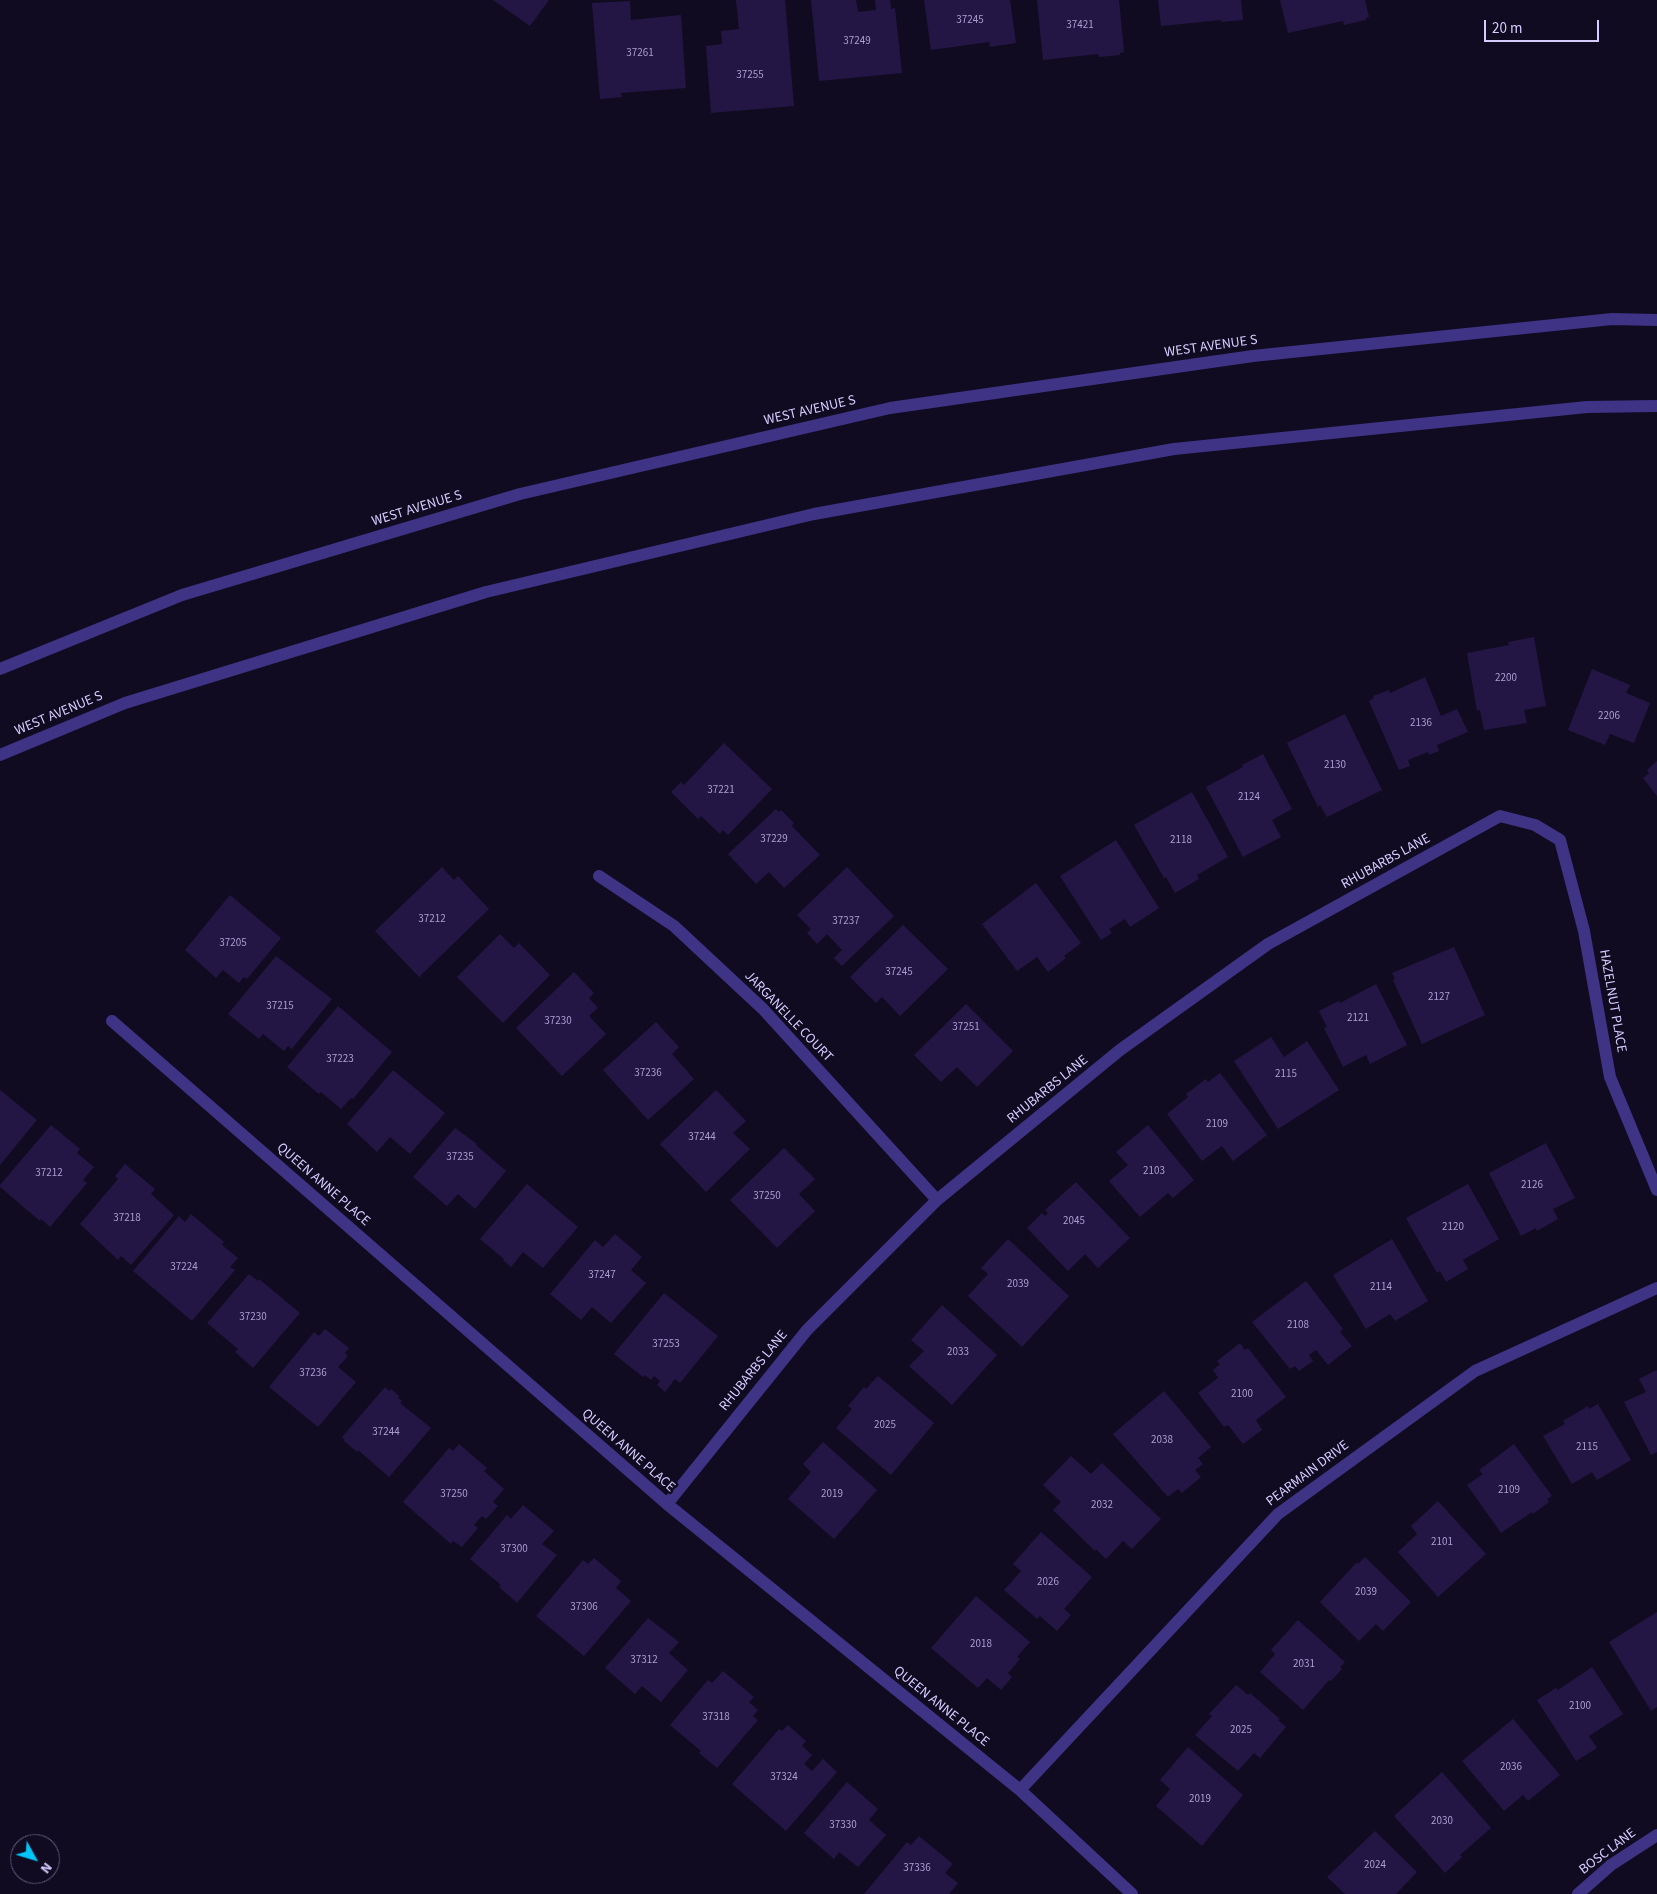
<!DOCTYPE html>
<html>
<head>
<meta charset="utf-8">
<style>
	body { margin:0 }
	#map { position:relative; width:1657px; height:1894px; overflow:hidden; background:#110b21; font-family:"Source Sans 3",sans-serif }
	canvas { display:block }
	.north { position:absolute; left:10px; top:1834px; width:50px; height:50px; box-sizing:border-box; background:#110b21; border:1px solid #60587a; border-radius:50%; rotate:129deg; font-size:14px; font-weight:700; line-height:20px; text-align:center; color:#d7ccff }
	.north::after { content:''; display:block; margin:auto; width:18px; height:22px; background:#00c6f7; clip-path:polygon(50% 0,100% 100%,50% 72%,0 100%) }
	.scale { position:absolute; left:1484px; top:20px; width:115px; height:22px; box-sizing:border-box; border:2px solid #d7ccff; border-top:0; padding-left:6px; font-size:15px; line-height:18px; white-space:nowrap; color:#d7ccff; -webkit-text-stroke:4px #110b21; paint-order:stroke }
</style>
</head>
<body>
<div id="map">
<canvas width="1657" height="1894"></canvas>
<div class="north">N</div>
<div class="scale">20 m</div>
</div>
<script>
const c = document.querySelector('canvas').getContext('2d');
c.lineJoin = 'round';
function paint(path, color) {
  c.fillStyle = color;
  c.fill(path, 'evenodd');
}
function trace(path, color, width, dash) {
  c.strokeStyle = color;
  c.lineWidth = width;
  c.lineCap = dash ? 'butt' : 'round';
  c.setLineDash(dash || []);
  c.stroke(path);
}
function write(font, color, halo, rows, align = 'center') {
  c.font = font + ' "Source Sans 3",sans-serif';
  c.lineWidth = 5;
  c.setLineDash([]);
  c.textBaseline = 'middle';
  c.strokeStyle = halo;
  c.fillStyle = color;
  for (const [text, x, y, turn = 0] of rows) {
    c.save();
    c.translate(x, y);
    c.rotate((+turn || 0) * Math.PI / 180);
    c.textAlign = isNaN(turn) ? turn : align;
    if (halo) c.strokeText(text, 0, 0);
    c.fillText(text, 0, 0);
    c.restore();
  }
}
paint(new Path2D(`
	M493 0H549L530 26Z
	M736 0H785L794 106 711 113 706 46 722 44 721 31 739 29Z
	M811 0H856L858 12 876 10 875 0H890L891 9 895 8 902 73 819 81Z
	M924 0H1010L1016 43 990 47 989 42 931 50Z
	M1037 0H1119L1124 52 1120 53V55L1099 57 1098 54 1043 60Z
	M1158 0H1241L1243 20 1221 22V20L1161 26Z
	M1280 0H1365L1369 17 1366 18V20L1344 25 1343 21 1288 33Z
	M630 1 631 20 681 15 686 88 621 93 622 97 600 99 592 3Z
	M1534 637 1546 706 1524 710 1527 723 1484 730 1480 710 1477 711 1467 653 1509 645 1508 642Z
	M1592 669 1630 685 1626 693 1650 703 1634 743 1610 734 1605 745 1568 730Z
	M1425 677 1441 716 1457 709 1468 732 1437 745 1439 751 1429 755 1428 752 1408 760 1410 766 1399 770 1369 701 1374 698 1373 696 1389 690 1390 693Z
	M1345 714 1382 790 1327 817 1320 805 1318 807 1287 743Z
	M724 743 772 789 728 835 723 830 720 834 701 816 698 819 671 792 681 782 684 785Z
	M1263 754 1292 809 1272 820 1281 837 1243 857 1206 787 1243 767 1242 765Z
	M1657 761V796L1643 778 1649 773 1647 770Z
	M1192 792 1228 857 1197 875 1199 879 1175 893 1166 877 1164 878 1134 825Z
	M776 809 779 812 781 810 794 823 792 826 820 855 784 888 769 872 756 884 728 854Z
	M1116 840 1159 908 1130 927 1125 919 1109 929 1112 933 1101 940 1060 876Z
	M442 867 454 880 458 876 489 909 419 977 375 931Z
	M847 867 894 916 842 966 834 958 842 950 827 934 817 944 807 933 811 929 797 915Z
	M1036 883 1081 943 1064 956 1066 958 1048 972 1037 957 1017 971 982 924Z
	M230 895 281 938 247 979 244 977 239 983 223 970 216 978 185 950Z
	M903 925 948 969 900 1016 882 997 876 1003 850 977Z
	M500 934 514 948 519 943 550 975 503 1023 457 977Z
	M1454 947 1485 1015 1422 1044 1393 980 1395 979 1392 973Z
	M276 956 332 999 292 1049 288 1046 284 1051 263 1034 259 1039 228 1014Z
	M574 972 594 993 589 998 598 1008 589 1016 606 1034 562 1076 516 1028Z
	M1376 984 1407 1045 1370 1064 1366 1055 1343 1067 1324 1028 1327 1027 1319 1011 1339 1001 1340 1003Z
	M966 1004 1013 1051 977 1087 957 1067 941 1082 914 1055Z
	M338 1006 392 1052 353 1099 351 1098 341 1109 321 1092 319 1094 287 1067Z
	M656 1022 679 1047 672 1054 694 1079 648 1120 603 1070Z
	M1271 1037 1284 1057 1307 1041 1339 1090 1278 1129 1234 1061Z
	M393 1070 445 1113 410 1154 390 1137 377 1152 347 1124Z
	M1220 1073 1267 1135 1233 1161 1222 1146 1202 1161 1167 1114 1188 1097 1186 1094 1206 1079 1208 1082Z
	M0 1090 37 1120 0 1165Z
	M716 1090 746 1121 733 1133 750 1149 706 1192 660 1144Z
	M51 1125 80 1149 77 1153 94 1167 83 1180 87 1183 50 1227 41 1219 40 1221 0 1187V1185Z
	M1148 1125 1194 1180 1173 1198 1168 1193 1140 1217 1109 1181 1128 1165 1116 1152Z
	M455 1128 477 1144 476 1145 506 1171 475 1209 458 1194 447 1206 413 1177Z
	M1546 1143 1575 1198 1553 1209 1558 1219 1537 1231 1536 1228 1521 1236 1489 1173Z
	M784 1148 815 1179 799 1194 815 1211 777 1248 730 1200Z
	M125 1164 155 1189 151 1194 174 1215 131 1265 121 1256 118 1260 80 1224 118 1179 115 1176Z
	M1076 1182 1130 1238 1098 1268 1085 1254 1068 1271 1027 1228 1042 1213 1045 1216 1048 1213 1045 1210Z
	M527 1184 578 1227 543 1268 523 1252 511 1267 503 1260 504 1259 480 1239Z
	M1468 1184 1499 1239 1463 1260 1468 1269 1446 1282 1440 1271 1437 1273 1406 1218Z
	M191 1214 224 1242 222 1245 238 1258 230 1267 235 1270 192 1321 133 1271 179 1216 185 1222Z
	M615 1234 642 1257 631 1270 646 1283 611 1323 592 1307 581 1320 550 1294 595 1240 603 1247Z
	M1008 1239 1069 1296 1022 1347 968 1296 988 1274 981 1268Z
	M1392 1239 1428 1301 1395 1321 1390 1314 1366 1329 1333 1275Z
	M249 1274 258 1281 259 1279 300 1313 253 1368 235 1352 238 1349 207 1323Z
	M1306 1281 1343 1329 1340 1332 1352 1346 1328 1365 1316 1350 1309 1355 1313 1361 1299 1371 1295 1366 1290 1369 1252 1322Z
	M664 1293 718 1336 680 1383 675 1379 665 1392 657 1385 660 1381 654 1376 651 1380 645 1375 643 1377 614 1354Z
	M942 1305 997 1355 952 1405 909 1366 924 1351 911 1340Z
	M325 1329 349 1348 345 1353 348 1356 338 1367 356 1382 318 1427 269 1387 314 1332 319 1336Z
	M1240 1343 1245 1350 1248 1348 1286 1397 1256 1420 1262 1430 1243 1444 1228 1425 1224 1427 1198 1393 1218 1378 1213 1370 1220 1364 1217 1361Z
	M1657 1370V1452L1651 1455 1624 1402 1646 1392 1639 1379Z
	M878 1376 934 1423 891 1475 836 1428 852 1409 848 1406 864 1387 866 1389Z
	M385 1387 389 1391 391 1389 399 1396 398 1398 402 1401 400 1403 431 1428 389 1477 358 1450 357 1452 344 1441 345 1440 342 1437Z
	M1164 1391 1211 1447 1198 1458 1203 1464 1195 1470 1201 1477 1182 1493 1178 1489 1168 1497 1113 1434Z
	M1598 1404 1631 1460 1597 1480 1592 1472 1572 1484 1543 1436 1565 1424 1563 1421 1588 1406 1589 1409Z
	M823 1442 877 1490 834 1539 788 1499 811 1472 803 1464Z
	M459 1444 487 1468 484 1471 504 1489 493 1502 498 1506 486 1519 482 1516 474 1525 478 1528 462 1547 453 1541 451 1544 403 1502 449 1448 453 1451Z
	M1514 1444 1552 1496 1547 1499 1549 1502 1533 1514 1532 1512 1501 1533 1467 1485 1483 1474 1479 1470Z
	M1071 1456 1091 1474 1102 1463 1161 1519 1132 1549 1123 1541 1106 1559 1096 1549 1095 1551 1053 1510 1061 1502 1043 1485Z
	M1438 1501 1486 1554 1438 1597 1398 1552 1417 1534 1411 1526Z
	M523 1505 554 1531 542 1544 557 1555 517 1603 499 1587 501 1585 470 1559 507 1515 511 1519Z
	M1041 1532 1092 1577 1064 1609 1071 1615 1057 1631 1040 1616 1037 1619 1004 1590 1021 1571 1013 1564Z
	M1365 1557 1411 1602 1383 1631 1376 1624 1359 1641 1320 1602 1357 1562 1358 1564Z
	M594 1558 621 1581 616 1588 631 1601 584 1656 536 1616 583 1560 588 1564Z
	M976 1596 1030 1642 1017 1657 1020 1659 1008 1673 1012 1677 1001 1690 987 1678 978 1688 931 1648Z
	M1657 1612V1707L1651 1711 1609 1642Z
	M648 1618 679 1642 669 1653 688 1670 661 1702 642 1686 635 1694 605 1668Z
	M1298 1620 1345 1662 1340 1667 1342 1669 1331 1681 1329 1680 1303 1710 1260 1672 1275 1654 1271 1650Z
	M1592 1667 1623 1714 1589 1736 1597 1748 1576 1761 1537 1700 1556 1688 1558 1690Z
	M723 1671 754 1697 749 1702 758 1710 753 1716 758 1720 717 1768 699 1753 701 1751 670 1725 708 1680 712 1683Z
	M1236 1685 1248 1695 1250 1693 1280 1719 1278 1720 1286 1727 1260 1758 1254 1753 1238 1771 1195 1735 1212 1716 1209 1714Z
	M1513 1719 1560 1775 1528 1801 1523 1795 1504 1811 1462 1761Z
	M788 1725 806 1741 802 1746 812 1755 804 1764 812 1771 823 1759 837 1772 786 1831 732 1784 779 1729 782 1731Z
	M1188 1747 1243 1795 1202 1846 1156 1806 1170 1789 1160 1780Z
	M1442 1772 1491 1828 1460 1855 1462 1857 1445 1873 1394 1816Z
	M847 1782 878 1809 869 1820 886 1835 858 1867 839 1852 834 1859 804 1833Z
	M1375 1831 1417 1872 1396 1894H1345L1327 1877Z
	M919 1836 953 1864 945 1873 958 1883 949 1894H864L907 1842 911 1845Z`), '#241644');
trace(new Path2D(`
	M0 669 182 595 520 494 890 408 1253 356 1612 319 1657 320
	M0 755 125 703 486 592 814 514 1174 449 1587 407 1657 406
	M599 876 674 926 763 1009 937 1200
	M112 1021 667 1504 1020 1790 1132 1894
	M667 1504 807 1330 937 1200 1120 1050 1268 944 1500 816 1535 825 1560 840 1584 931 1610 1077 1657 1190
	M1020 1790 1278 1514 1475 1371 1657 1288
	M1578 1894 1611 1865 1657 1835`), '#3e3384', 12);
write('11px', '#aa9ed0', null, [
	["37245",970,21],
	["37421",1080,26],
	["37249",857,42],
	["37261",640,54],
	["37255",750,76],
	["2200",1506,679],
	["2206",1609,717],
	["2136",1421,724],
	["2130",1335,766],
	["37221",721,791],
	["2124",1249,798],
	["37229",774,840],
	["2118",1181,841],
	["37212",432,920],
	["37237",846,922],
	["37205",233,944],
	["37245",899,973],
	["2127",1439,998],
	["37215",280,1007],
	["2121",1358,1019],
	["37230",558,1022],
	["37251",966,1028],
	["37223",340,1060],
	["37236",648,1074],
	["2115",1286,1075],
	["2109",1217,1125],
	["37244",702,1138],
	["37235",460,1158],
	["2103",1154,1172],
	["37212",49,1174],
	["2126",1532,1186],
	["37250",767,1197],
	["37218",127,1219],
	["2045",1074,1222],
	["2120",1453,1228],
	["37224",184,1268],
	["37247",602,1276],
	["2039",1018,1285],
	["2114",1381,1288],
	["37230",253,1318],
	["2108",1298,1326],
	["37253",666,1345],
	["2033",958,1353],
	["37236",313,1374],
	["2100",1242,1395],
	["2025",885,1426],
	["37244",386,1433],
	["2038",1162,1441],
	["2115",1587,1448],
	["2109",1509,1491],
	["37250",454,1495],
	["2019",832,1495],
	["2032",1102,1506],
	["2101",1442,1543],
	["37300",514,1550],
	["2026",1048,1583],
	["2039",1366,1593],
	["37306",584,1608],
	["2018",981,1645],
	["37312",644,1661],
	["2031",1304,1665],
	["2100",1580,1707],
	["37318",716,1718],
	["2025",1241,1731],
	["2036",1511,1768],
	["37324",784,1778],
	["2019",1200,1800],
	["2030",1442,1822],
	["37330",843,1826],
	["2024",1375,1866],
	["37336",917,1869]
]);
write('14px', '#d7ccff', '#110b21', [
	["WEST AVENUE S",1211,347,-8],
	["WEST AVENUE S",810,411,-13],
	["WEST AVENUE S",417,509,-17],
	["WEST AVENUE S",59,714,-23],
	["RHUBARBS LANE",1386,862,-29],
	["HAZELNUT PLACE",1612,1001,80],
	["JARGANELLE COURT",788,1017,46],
	["RHUBARBS LANE",1048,1090,-39],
	["QUEEN ANNE PLACE",323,1185,41],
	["RHUBARBS LANE",754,1371,-51],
	["QUEEN ANNE PLACE",628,1451,41],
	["PEARMAIN DRIVE",1308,1474,-37],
	["QUEEN ANNE PLACE",941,1707,39],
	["BOSC LANE",1608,1852,-37]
]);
</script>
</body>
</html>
